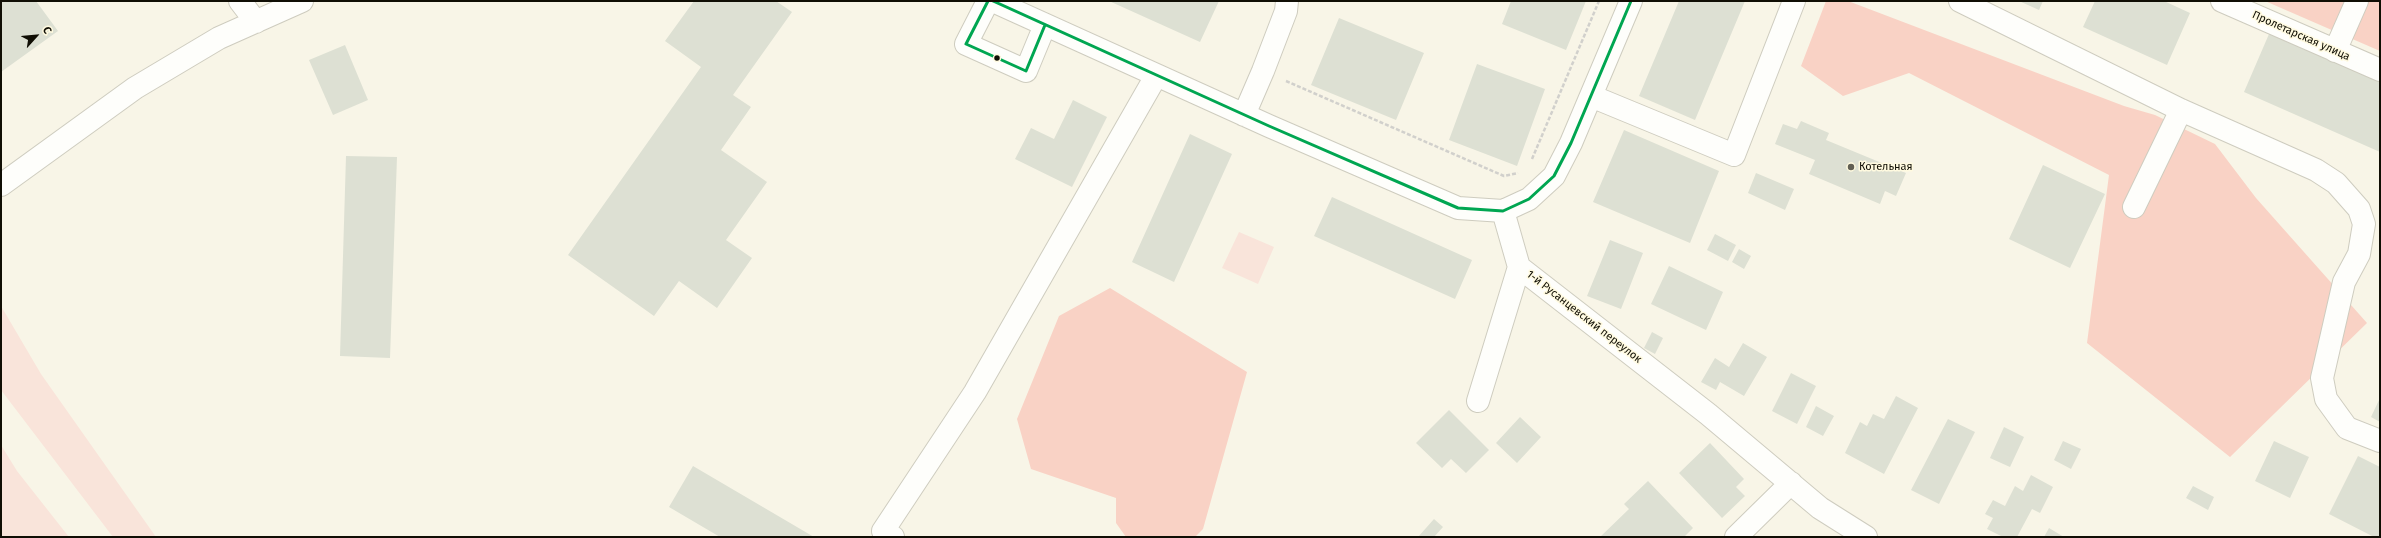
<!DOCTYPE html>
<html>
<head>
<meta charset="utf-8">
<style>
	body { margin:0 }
	#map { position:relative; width:2381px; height:538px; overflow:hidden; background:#f8f5e7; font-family:"Fira Sans",sans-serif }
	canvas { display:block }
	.frame { position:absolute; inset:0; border:2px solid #100e04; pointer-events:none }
	.north { position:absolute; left:16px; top:16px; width:40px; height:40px; -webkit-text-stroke:3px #fffae0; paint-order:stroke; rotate:63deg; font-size:11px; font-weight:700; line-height:16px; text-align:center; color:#100e04 }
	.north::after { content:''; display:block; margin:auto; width:14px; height:18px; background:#100e04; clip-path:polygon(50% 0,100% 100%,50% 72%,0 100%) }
</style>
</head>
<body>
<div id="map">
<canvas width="2381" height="538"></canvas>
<div class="frame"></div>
<div class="north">С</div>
</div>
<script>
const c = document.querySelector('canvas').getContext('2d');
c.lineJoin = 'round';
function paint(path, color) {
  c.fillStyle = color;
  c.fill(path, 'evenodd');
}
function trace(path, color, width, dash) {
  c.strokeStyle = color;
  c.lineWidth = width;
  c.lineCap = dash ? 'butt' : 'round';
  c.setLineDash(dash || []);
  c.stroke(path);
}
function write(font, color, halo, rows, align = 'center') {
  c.font = font + ' "Fira Sans",sans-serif';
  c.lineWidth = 3;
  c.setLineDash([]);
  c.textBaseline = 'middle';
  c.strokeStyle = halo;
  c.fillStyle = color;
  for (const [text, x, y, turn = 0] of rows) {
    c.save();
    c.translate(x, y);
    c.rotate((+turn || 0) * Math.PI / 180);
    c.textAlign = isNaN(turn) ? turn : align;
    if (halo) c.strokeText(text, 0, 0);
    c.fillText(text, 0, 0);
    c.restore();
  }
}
paint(new Path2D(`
	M1239 232 1274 247 1258 284 1222 268Z
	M1 306 41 374 156 537H113L1 390Z
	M1 445 17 471 69 537H1Z`), '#f9e4da');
paint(new Path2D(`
	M1826 1H1848L2124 106 2155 115 2215 144 2256 198 2367 323 2230 457 2087 343 2109 175 1909 73 1843 96 1801 66Z
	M2265 1H2380V51Z
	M1110 288 1247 372 1203 529 1195 537H1126L1116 523V498L1031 469 1017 419 1059 316Z`), '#f9d2c5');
paint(new Path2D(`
	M1 1H36L58 31 1 72Z
	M694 1H776L792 12 733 95 751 107 721 150 767 182 726 240 752 258 717 308 679 281 654 316 568 255 701 67 665 41Z
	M1109 1H1219L1200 42Z
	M1511 1H1586L1566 50 1502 24Z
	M1679 1H1745L1695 120 1639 96Z
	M2019 1H2043L2039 10Z
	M2095 1H2164L2190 13 2167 65 2083 27Z
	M1339 18 1424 53 1396 120 1311 85Z
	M2269 34 2380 82V152L2244 92Z
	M345 45 368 100 333 115 309 60Z
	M1477 64 1545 89 1517 166 1449 140Z
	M1073 100 1107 117 1072 187 1015 159 1031 128 1054 139Z
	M1801 121 1829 133 1826 140 1906 173 1896 196 1885 191 1880 204 1809 174 1815 160 1775 144 1783 124 1797 129Z
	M1624 130 1719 171 1690 243 1593 202Z
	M1190 134 1232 154 1174 282 1132 262Z
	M346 156 397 157 390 358 340 356Z
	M2043 165 2105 194 2070 268 2009 239Z
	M1756 173 1794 189 1785 210 1748 193Z
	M1332 197 1472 260 1455 299 1314 236Z
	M1715 234 1736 245 1728 261 1707 250Z
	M1610 240 1643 253 1621 309 1587 296Z
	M1739 249 1751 256 1744 269 1732 262Z
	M1669 266 1723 292 1706 330 1651 304Z
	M1652 332 1663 338 1655 354 1644 348Z
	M1743 343 1767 357 1744 396 1720 382 1716 390 1701 382 1715 358 1729 367Z
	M1791 373 1816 386 1797 424 1772 411Z
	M1896 396 1918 408 1884 474 1845 453 1860 422 1867 426 1873 414 1884 419Z
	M2380 398V422L2371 417Z
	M1816 406 1834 416 1823 436 1806 427Z
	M1449 410 1489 450 1466 473 1451 459 1442 468 1416 443Z
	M1520 417 1541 437 1517 463 1496 443Z
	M1948 419 1975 432 1939 504 1911 490Z
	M2004 427 2024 437 2010 467 1990 458Z
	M2063 441 2081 449 2071 469 2054 460Z
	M2274 441 2309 457 2290 498 2255 481Z
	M1710 443 1744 479 1736 487 1745 496 1722 518 1679 473Z
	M2358 456 2380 467V537H2374L2329 514Z
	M693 466 814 537H720L669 507Z
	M2031 475 2053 487 2040 513 2032 509 2017 537H2003L1987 529 1993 518 1985 514 1993 500 2005 506 2015 486 2023 491Z
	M1648 481 1693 528 1684 537H1600L1629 509 1624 504Z
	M2193 486 2214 497 2208 510 2186 498Z
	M1434 519 1443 527 1434 537H1418Z
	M2049 528 2064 537H2044Z`), '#dde0d3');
const minor = new Path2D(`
	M240 1 256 22
	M988 1 966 44 1026 71 1045 25
	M993 1 1269 126 1458 208 1503 211 1529 199 1554 176 1571 143 1631 1
	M1960 1 2181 110 2316 170 2336 183 2359 209 2364 224 2359 254 2344 282 2322 378 2326 399 2347 428 2380 441
	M2222 1 2380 70
	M2335 51 2357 1
	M1591 96 1734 155 1794 1
	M1244 115 1263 71 1286 11 1287 1
	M1 185 135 88 219 38 302 1
	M2134 207 2181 110
	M1503 211 1519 267 1708 414 1820 508 1866 537
	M1478 401 1519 267
	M893 537 883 531 975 392 1156 76
	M1736 537 1791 483`);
trace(minor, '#ceccbf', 24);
trace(new Path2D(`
	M1286 81 1504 176 1518 173
	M1532 159 1599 1`), '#d1d0cc', 2.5, [4, 2]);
trace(minor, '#fefefb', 22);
trace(new Path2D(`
	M988 1 966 44 1026 71 1045 25
	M993 1 1269 126 1458 208 1503 211 1529 199 1554 176 1571 143 1631 1`), '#00a651', 3);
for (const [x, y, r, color] of [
	[997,58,3.5,"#100e04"],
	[1851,167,4,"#615f53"]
]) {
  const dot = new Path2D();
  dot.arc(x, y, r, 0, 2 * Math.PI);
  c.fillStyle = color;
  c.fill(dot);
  trace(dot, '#fffae0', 1.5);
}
write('11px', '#100e04', '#fffae0', [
	["Пролетарская улица",2301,36,24],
	["1-й Русанцевский переулок",1584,317,38]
]);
write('11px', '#100e04', '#fffae0', [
	["Котельная",1859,167]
], 'left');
</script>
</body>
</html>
